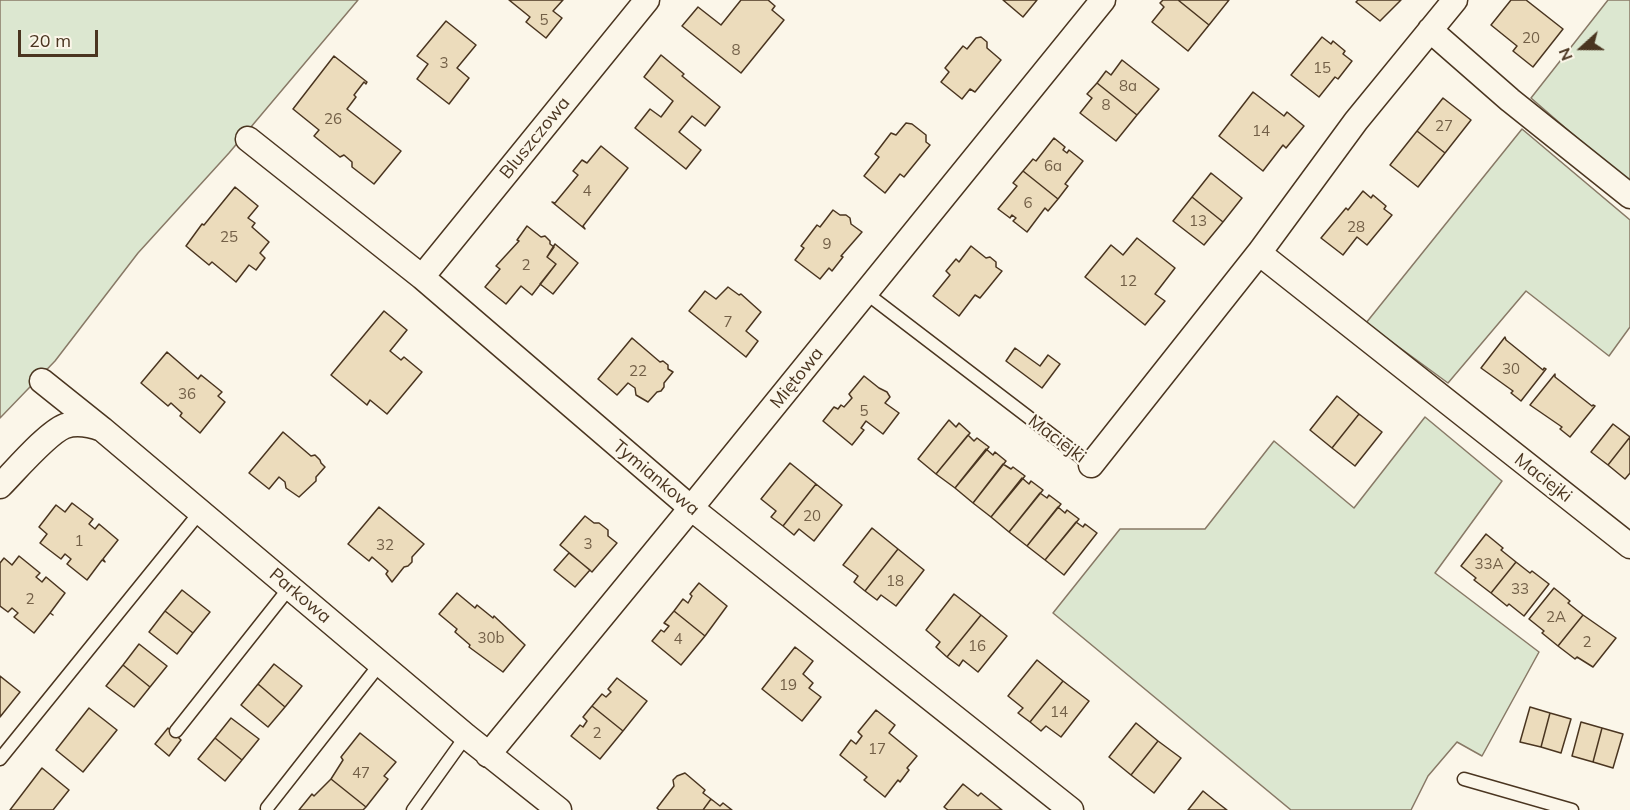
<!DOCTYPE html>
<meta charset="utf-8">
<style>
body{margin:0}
#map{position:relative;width:1630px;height:810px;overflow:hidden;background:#fbf6e9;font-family:Mulish,sans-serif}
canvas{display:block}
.north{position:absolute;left:1552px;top:18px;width:60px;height:60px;-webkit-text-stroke:4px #fbf6e9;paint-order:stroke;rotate:249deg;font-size:16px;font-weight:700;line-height:24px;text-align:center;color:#4a3520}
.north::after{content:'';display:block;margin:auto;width:21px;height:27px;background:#4a3520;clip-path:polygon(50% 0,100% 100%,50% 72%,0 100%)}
.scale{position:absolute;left:18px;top:30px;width:80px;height:27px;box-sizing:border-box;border:3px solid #4a3520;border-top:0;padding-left:8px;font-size:18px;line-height:21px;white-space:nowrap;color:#4a3520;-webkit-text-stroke:4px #fbf6e9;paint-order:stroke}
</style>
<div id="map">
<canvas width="1630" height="810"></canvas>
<div class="north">N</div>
<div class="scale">20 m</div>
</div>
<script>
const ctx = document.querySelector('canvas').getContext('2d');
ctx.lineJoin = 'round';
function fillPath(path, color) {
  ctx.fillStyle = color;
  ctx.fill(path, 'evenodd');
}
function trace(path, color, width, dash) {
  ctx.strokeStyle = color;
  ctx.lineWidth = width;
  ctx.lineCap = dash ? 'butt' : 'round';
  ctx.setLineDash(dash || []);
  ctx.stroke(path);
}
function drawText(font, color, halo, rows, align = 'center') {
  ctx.font = font + ' Mulish,sans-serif';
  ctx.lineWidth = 4.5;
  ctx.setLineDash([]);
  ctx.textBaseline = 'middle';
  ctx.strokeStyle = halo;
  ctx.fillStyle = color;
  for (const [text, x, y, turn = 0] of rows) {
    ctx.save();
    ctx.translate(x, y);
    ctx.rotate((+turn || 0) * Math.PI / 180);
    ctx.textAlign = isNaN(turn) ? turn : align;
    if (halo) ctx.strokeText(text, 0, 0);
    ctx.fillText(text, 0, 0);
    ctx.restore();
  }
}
const green = new Path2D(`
 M0,0H358L229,153L138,253L55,361L0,418Z
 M1608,0H1630V184L1531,98Z
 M1522,129L1630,220V327L1609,356L1526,291L1448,383L1366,323Z
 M1425,417L1502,481L1435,573L1539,652L1482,756L1457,742L1428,776L1411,810H1291L1053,613L1120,529H1205L1274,441L1354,508Z`);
const building = new Path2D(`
 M509,0H563L553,11L562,18L546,38L526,22L530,17Z
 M741,0H768L775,6L772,10L784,20L741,73L682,26L698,7L721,25Z
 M1003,0H1037L1023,17Z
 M1163,0H1178L1209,25L1188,51L1152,22L1164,7L1160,3Z
 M1178,0H1229L1209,25Z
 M1358,0H1401L1380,21L1356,2Z
 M1511,0H1526L1563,29L1533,67L1513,51L1517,46L1491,25Z
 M446,21L476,45L457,68L469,78L449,104L417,79L428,64L417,56Z
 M981,37L987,42V48L1001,60L975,92L970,89L962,99L941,82L949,72L945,68L963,46L967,49L976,38Z
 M1322,37L1331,44L1333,41L1345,51L1343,54L1352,61L1338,79L1335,77L1319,97L1291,75Z
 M661,55L684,74L682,76L720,107L705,126L692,116L679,132L701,150L686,169L635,128L650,109L661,117L673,101L644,77Z
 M334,56L367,82L366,84L364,82L354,95L356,97L347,109L401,151L374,184L352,167V162L344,155L340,157L314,136L319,130L293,109Z
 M1122,60L1159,89L1137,115L1097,83L1106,71L1111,75Z
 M1097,83L1137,115L1116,141L1080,113L1092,98L1087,94Z
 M1253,92L1284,116L1287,112L1304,126L1286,148L1283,145L1263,171L1219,136Z
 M1443,98L1471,120L1445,153L1417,131Z
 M906,123L912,124L926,135V142L930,145L904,177L900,174L885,193L864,176L879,157L875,154L891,133L896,135Z
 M1417,131L1445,153L1418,187L1390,165Z
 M1054,138L1065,147L1063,150L1067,153L1069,150L1083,161L1065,184L1068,186L1058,199L1023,171L1033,159L1036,161Z
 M601,146L628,168L583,226L585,229L552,202L555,203L578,175L573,171L582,160L587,163Z
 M1023,171L1058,199L1048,211L1045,208L1027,232L1013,221L1016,218L1012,215L1010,218L998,209L1017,186L1013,183Z
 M1211,173L1242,198L1223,222L1192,197Z
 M235,187L258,206L248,218L255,223L252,227L269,242L260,253L265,258L256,270L249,265L236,282L212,262L209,265L186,246L202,224L204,225Z
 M1363,191L1371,198L1373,195L1386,206L1384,209L1392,215L1367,245L1357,237L1343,255L1321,238L1346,208L1348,210Z
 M1192,197L1223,222L1204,245L1173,221Z
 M833,210L840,215H846L850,218L851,224L862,232L841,256L843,257L832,271L829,268L820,279L795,260L804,248L801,246L817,225L820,227Z
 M527,226L541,237L545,236L550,241V244L554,247L547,257L556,264L532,295L521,286L506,304L485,287L500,269L496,266L519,241L517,240Z
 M1137,238L1175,268L1155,294L1165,301L1145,325L1085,277L1111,245L1123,255Z
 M555,244L578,263L553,294L540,284L556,264L547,257Z
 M971,246L986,258L990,257L996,262V267L1002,271L980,298L975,295L959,316L933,296L950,275L946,271L956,259L959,262Z
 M728,287L739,295L741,294L761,312L746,331L758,341L746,357L689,311L705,291L716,299Z
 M384,311L407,330L390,351L401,360L404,357L422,372L387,414L370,400L367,405L331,375Z
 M1505,337L1506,340L1543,370L1544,368L1546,369L1521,401L1511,393L1513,391L1481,368Z
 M632,338L660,362L663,361L668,365V369L673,372L664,383V387L661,391L657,392L648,402L636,395L635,388L628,383L617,395L598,379Z
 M1015,348L1040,366L1048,355L1060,364L1042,388L1006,361Z
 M167,352L198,379L201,375L222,392L218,396L225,402L200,433L180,416L182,413L171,403L168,406L141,383Z
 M1555,374V377L1592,406L1593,405L1595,406L1570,437L1560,429L1562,427L1530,405Z
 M864,376L879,388L887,392L890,397L885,403L899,413L883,434L866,421L861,428L864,430L852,445L823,421L834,407L838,409L841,405L844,407L852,398L849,394Z
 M1337,396L1359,414L1332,448L1310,430Z
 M1359,414L1382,432L1355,466L1332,448Z
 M949,420L956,427L959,423L970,433L936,474L918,459Z
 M1613,424L1630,437L1608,465L1591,452Z
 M283,432L311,456L315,455L320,460L321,463L325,467L316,477V481L299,497L286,488L285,482L279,477L269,489L249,473Z
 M968,435L974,441L977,438L989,447L955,488L936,474Z
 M1630,437V473L1625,479L1608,465Z
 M986,449L993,455L995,452L1006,461L973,503L955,488Z
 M790,463L816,484L783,526L771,517L776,511L761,499Z
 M1003,464L1011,469L1013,467L1025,476L991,517L973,503Z
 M1022,478L1029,484L1031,481L1043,490L1009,532L991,517Z
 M816,484L842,505L814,541L799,529L794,535L783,526Z
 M1040,493L1047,498L1049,495L1061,504L1027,546L1009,532Z
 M72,503L93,519L89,524L95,529L99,524L118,540L103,559L105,562L102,560L87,580L67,564L71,559L65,554L61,559L40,543L47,534L39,527L56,505L65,512Z
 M379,507L424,544L412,557V562L408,566L404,567L392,582L386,574L388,571L372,557L369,561L348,544Z
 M1058,507L1065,513L1067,510L1079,519L1045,560L1027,546Z
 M585,516L594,523H599L608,530V536L617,543L592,572L560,545Z
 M1076,522L1083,527L1085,524L1097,533L1064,575L1045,560Z
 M872,528L898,549L865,591L854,582L858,576L843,565Z
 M1486,534L1503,548L1501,550L1516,562L1491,593L1474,580L1476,578L1461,566Z
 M898,549L924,570L896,606L881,595L877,600L865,591Z
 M569,553L590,570L575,587L554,570Z
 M19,556L40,573L36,577L42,582L46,577L65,593L50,613L53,615L50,613L34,633L14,617L18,613L12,608L8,612L0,606V563L4,558L12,565Z
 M1516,562L1530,573L1532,571L1549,584L1524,616L1509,604L1507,606L1491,593Z
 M699,583L727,606L705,636L674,611L683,599L688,603L692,596L690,594Z
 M1554,588L1570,601L1568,603L1583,615L1558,646L1542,633L1544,631L1529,619Z
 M182,590L210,612L193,633L165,611Z
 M457,593L475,608L477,605L493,618L494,616L525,645L503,672L469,647L470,645L455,632L457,629L439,614Z
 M954,594L981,615L947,657L936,647L940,642L926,630Z
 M165,611L193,633L177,654L149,632Z
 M674,611L705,636L681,665L652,641L661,630L664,632L669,626L664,623Z
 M981,615L1007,636L978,672L963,660L959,666L947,657Z
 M1583,615L1616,638L1593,667L1577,657L1575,659L1558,646Z
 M139,644L167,666L150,687L123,665Z
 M795,647L813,661L803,674L813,683L809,688L821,697L802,721L762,689Z
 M1037,660L1063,681L1030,722L1018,713L1023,708L1008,696Z
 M274,664L302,686L285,707L258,684Z
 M123,665L150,687L134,707L106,686Z
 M0,676L20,692L0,717Z
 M617,678L647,701L623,731L592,706L602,694L606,697L611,692L608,689Z
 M1063,681L1089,701L1061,737L1046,726L1041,731L1030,722Z
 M258,684L285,707L268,727L241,705Z
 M592,706L623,731L600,759L571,736L580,725L583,727L587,721L583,717Z
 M1530,707L1550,713L1541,747L1520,742Z
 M89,708L117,730L83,772L56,750Z
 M876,710L895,725L889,733L917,756L907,768L909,770L900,782L898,780L885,797L864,780L867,777L840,755L851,740L856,744L862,736L858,732Z
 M1550,713L1571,719L1561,753L1541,747Z
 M231,718L259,739L242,760L215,738Z
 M1581,722L1602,728L1593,762L1572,756Z
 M1136,723L1158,741L1131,775L1109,757Z
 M168,728L181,740L169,756L155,744Z
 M1602,728L1623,734L1613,768L1593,762Z
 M360,733L396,762L384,776L388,779L366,807L331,779L343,760L341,757Z
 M215,738L242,760L225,781L198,759Z
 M1158,741L1181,758L1154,793L1131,775Z
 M42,768L69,790L53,810H10Z
 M685,773L705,790L703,793L711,799L703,810H659L657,808L674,786L673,780L677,776Z
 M331,779L366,807L363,810H299L312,794L314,796Z
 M963,784L978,796L981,793L1002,810H948L944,807Z
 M1203,791L1214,800L1227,810H1188Z
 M711,799L720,806L723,803L732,810H703Z`);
const lane = new Path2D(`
 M866,293L1091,465
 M176,731L290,587
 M0,759L200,512
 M1464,779L1572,810
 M267,808L380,664
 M413,810L466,736`);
const street = new Path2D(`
 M1430,30L1510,100L1630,196
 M248,139L422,277L691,508L1071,810
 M1259,253L1630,546
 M422,277L647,0
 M42,381L102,429L466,736L559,810
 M1091,465L1259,253L1356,121L1455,0
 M0,486C15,471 47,433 65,426C77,422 91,425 102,429
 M488,755L691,508L1103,0`);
const numberNames = [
 ["5",544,20],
 ["20",1531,38],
 ["8",736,50],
 ["3",444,63],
 ["15",1322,68],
 ["8a",1128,86],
 ["8",1106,105],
 ["26",333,119],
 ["27",1444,126],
 ["14",1261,131],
 ["6a",1053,166],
 ["4",587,191],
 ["6",1028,203],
 ["13",1198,221],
 ["28",1356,227],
 ["25",229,237],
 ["9",827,244],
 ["2",526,265],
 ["12",1128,281],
 ["7",728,322],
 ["30",1511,369],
 ["22",638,371],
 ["36",187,394],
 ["5",864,411],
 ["20",812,516],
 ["1",79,541],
 ["3",588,544],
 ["32",385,545],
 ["33A",1489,564],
 ["18",895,581],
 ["33",1520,589],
 ["2",30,599],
 ["2A",1556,617],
 ["30b",491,638],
 ["4",678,639],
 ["2",1587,642],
 ["16",977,646],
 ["19",788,685],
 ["14",1059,712],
 ["2",597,733],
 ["17",877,749],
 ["47",361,773]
];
const streetNames = [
 ["Bluszczowa",535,138,-51],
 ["Miętowa",797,378,-51],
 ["Maciejki",1057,439,37],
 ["Tymiankowa",656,478,40],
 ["Maciejki",1543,478,38],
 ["Parkowa",300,596,40]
];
fillPath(green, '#dce7d0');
trace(green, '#887966', 1.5);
fillPath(building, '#ecdcbc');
trace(building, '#4a3520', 1.5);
trace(lane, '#4a3520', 15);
trace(street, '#4a3520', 27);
trace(lane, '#fbf6e9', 12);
trace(street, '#fbf6e9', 24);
drawText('15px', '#725f47', null, numberNames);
drawText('18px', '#4a3520', '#fbf6e9', streetNames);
</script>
